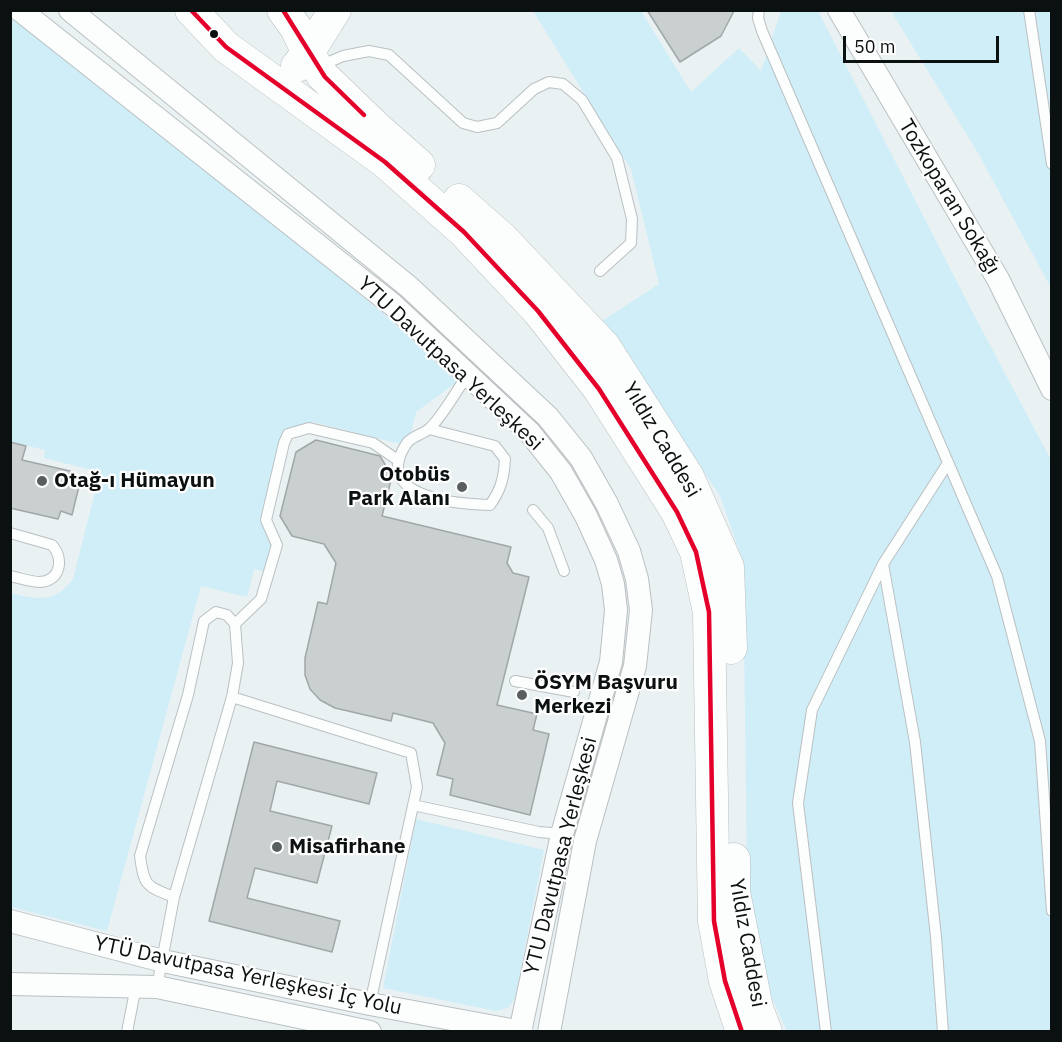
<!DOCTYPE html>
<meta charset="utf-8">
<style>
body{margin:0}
#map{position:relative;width:1062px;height:1042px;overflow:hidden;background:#eaf1f3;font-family:"IBM Plex Sans",sans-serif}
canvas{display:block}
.frame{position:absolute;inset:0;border:12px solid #0b1011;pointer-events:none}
.scale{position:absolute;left:843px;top:36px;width:156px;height:27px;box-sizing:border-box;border:3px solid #0b1011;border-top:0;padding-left:8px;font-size:18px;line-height:21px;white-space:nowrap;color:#0b1011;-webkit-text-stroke:4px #fefefe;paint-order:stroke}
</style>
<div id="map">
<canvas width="1062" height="1042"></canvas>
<div class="frame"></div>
<div class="scale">50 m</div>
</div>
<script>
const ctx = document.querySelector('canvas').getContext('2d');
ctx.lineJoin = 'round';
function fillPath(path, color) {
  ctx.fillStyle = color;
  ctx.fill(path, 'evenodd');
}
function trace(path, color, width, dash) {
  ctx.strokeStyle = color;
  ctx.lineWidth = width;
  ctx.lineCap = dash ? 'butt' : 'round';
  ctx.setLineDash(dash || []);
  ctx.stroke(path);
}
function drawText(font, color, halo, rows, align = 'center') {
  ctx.font = font + ' "IBM Plex Sans",sans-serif';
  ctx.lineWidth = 4.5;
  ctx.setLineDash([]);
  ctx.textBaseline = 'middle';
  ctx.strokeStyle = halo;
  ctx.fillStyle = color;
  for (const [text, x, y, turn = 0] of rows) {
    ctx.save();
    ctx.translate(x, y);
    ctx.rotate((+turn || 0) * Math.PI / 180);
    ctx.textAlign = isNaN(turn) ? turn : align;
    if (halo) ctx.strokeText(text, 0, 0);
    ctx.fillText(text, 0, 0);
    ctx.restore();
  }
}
const green = new Path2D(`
 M11,10L385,315L457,382L416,412L408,446L313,422L281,441L262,519L272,548L266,572L254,569L247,597L201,586L107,931L11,907L10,593C38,599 54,604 73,579L100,472L44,458L45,450L11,442Z
 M533,11H641L691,92L739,48L761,71L781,11H818L973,313L1051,460V1031H787L764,981L747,877L743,561L720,496L602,321L659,284L631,169Z
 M891,11H1051V288L978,153Z
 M416,819L544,850L515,998L508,1008L496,1011L383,988Z`);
const building = new Path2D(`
 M647,10H733L734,11L721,36L680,62Z
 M316,440L380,456L392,476L382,516L511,547L507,563L513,573L529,577L497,705L537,714L533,730L549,734L530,815L450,795L453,779L437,775L445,743L433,723L393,713L391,721L335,708L320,700L310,689L305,675V658L318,602L327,604L336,563L324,544L292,536L280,516L296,452Z
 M10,442L26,446L22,460L70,471L68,479L80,482L72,515L61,511L58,519L10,508Z
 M254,742L377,773L369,804L277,781L270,811L332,826L317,883L255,868L247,898L340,921L332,952L209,921Z`);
const service = new Path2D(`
 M759,10L758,18L762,31L997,576L1040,741L1052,911
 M1029,10L1052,164
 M320,66L343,56L369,51L389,55L463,123L477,127L497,123L534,89L549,82L563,84L582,100L617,158L632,219L631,243L600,271
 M429,429L495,446L505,459C504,477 501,490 490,505C456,504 370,497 407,443C412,436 424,434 430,428C445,413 455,392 468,375
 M533,510L548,528L564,571
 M10,533L52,545C64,558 61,581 40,582C31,582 20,578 10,576
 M883,564L915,742L936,937L943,1032
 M235,624L261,599L277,545L266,520L284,443L288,434L309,428L373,443L399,461
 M515,681L574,692
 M232,697L411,753L417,787L370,1004
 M413,805L539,832L563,834
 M157,987L174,897L232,697L238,663L235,624L227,615L216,612L204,621L188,695L140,856C144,886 146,886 174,897
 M127,1032L136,986
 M826,1032L798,803L812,710L883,564L948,463`);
const minor = new Path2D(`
 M20,10L393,305L530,433L561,472L586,516L606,560L613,584L616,610L611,662L562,834L520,1032
 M70,10L409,287L548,417L581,458L607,504L629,551L637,579L641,610L635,666L585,841L549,1032
 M839,10L998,279L1052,389
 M10,921L163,961L370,1004L522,1032
 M10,984L157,987L370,1032`);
const secondary = new Path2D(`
 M191,10L226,47L385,162L464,232L538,311L599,389L677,512L696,552L709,612L714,921L725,981L742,1032
 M283,10L296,28L308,53L322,75L377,128L419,165
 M297,66L308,53L335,10
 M459,200L502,238L604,346L688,477L728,567L731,648
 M734,859V892L757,1008L766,1032`);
const bus1 = new Path2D(`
 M191,10L226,47L385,162L464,232L538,311L599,389L677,512L696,552L709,612L714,921L725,981L742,1032
 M283,10L325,77L364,115`);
const markers = [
 [214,34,5,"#0b1011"],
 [42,481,6,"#595f60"],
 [462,487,6,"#595f60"],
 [522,695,6,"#595f60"],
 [277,847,6,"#595f60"]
];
const streetNames = [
 ["Tozkoparan Sokağı",949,197,59],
 ["YTU Davutpasa Yerleşkesi",450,364,43],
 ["Yıldız Caddesi",661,440,59],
 ["YTU Davutpasa Yerleşkesi",561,856,-76],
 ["Yıldız Caddesi",747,943,80],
 ["YTÜ Davutpasa Yerleşkesi İç Yolu",248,976,12]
];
const poiNames = [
 ["Otobüs",450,475,"right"],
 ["Park Alanı",450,499,"right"],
 ["Otağ-ı Hümayun",54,481],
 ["ÖSYM Başvuru",534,683],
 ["Merkezi",534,707],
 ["Misafirhane",289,847]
];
fillPath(green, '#cfeef8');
fillPath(building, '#cacfd0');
trace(building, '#a1a7a8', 1.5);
trace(service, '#bac0c2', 12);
trace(minor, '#bac0c2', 24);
trace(secondary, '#bac0c2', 33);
trace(service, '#fcfdfd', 10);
trace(minor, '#fcfdfd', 22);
trace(secondary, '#fcfdfd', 32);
trace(bus1, '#e4002b', 4.5);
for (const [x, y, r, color] of markers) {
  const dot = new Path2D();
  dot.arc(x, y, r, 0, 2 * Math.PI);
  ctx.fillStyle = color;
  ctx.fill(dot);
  trace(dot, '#fefefe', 2);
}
drawText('21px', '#0b1011', '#fefefe', streetNames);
drawText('bold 21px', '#0b1011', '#fefefe', poiNames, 'left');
</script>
